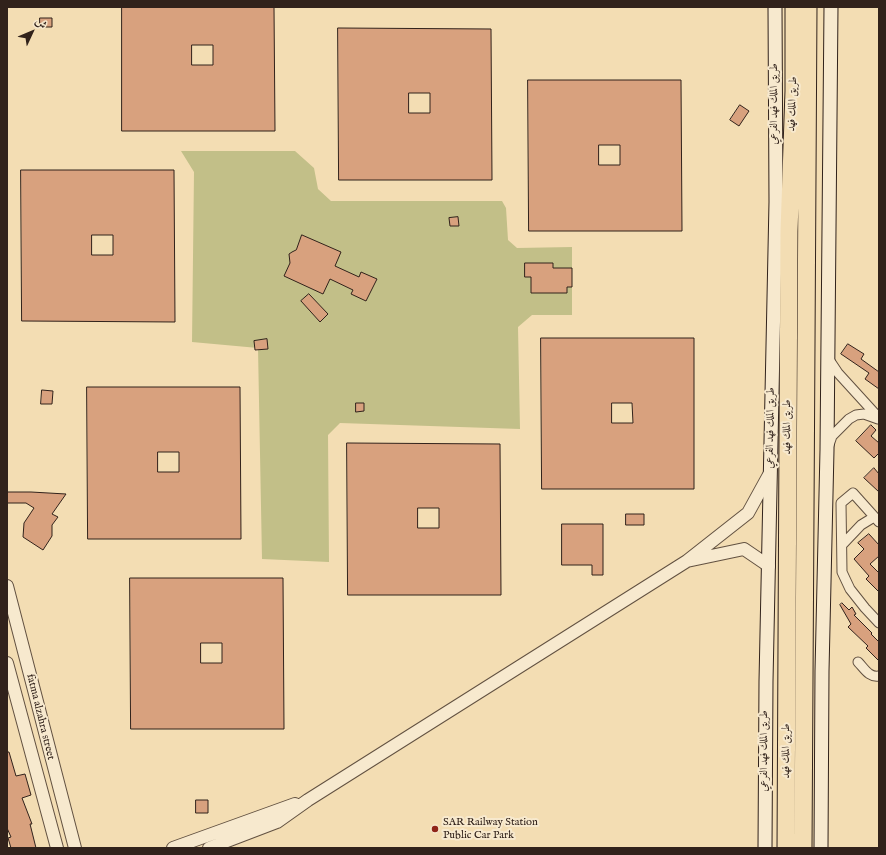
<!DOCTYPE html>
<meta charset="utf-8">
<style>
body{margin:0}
#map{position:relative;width:886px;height:855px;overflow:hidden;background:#f3ddb3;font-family:"IM FELL English",Amiri,serif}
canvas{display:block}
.frame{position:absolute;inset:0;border:8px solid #31221b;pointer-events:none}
.north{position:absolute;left:12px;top:12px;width:40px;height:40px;-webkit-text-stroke:3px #f7e9ce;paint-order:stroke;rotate:46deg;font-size:11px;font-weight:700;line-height:16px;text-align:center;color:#31221b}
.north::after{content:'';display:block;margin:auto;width:14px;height:18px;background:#31221b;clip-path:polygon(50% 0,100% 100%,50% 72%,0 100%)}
</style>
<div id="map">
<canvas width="886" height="855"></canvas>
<div class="frame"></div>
<div class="north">ش</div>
</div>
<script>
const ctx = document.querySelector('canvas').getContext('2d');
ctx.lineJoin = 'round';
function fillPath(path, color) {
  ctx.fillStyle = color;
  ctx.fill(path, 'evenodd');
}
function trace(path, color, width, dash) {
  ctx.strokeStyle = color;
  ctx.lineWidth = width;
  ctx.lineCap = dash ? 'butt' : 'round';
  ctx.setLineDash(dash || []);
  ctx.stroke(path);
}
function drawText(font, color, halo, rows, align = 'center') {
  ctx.font = font + ' "IM FELL English",Amiri,serif';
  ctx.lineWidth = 4;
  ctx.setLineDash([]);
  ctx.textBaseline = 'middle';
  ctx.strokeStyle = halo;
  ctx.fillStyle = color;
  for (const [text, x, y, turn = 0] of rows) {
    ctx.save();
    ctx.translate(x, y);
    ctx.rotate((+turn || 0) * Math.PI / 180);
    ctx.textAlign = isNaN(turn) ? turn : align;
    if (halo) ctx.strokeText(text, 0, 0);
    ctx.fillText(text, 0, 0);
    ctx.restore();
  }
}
const green = new Path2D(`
 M181,151H295L314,168L318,189L331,201H502L506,208L508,240L517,248L572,247V315H532L518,327L520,429L340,423L328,435L329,562L262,559L258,348L192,342L194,172Z`);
const building = new Path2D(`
 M122,7H274L275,131H122ZM192,45H213V65H192Z
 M40,18H52V27H40Z
 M338,28L491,29L492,180H339ZM409,93H430V113H409Z
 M528,80H681L682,231H529ZM599,145H620V165H599Z
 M740,105L749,111L739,126L730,120Z
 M21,170H174L175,322L22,321ZM92,235H113V255H92Z
 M458,217L459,226H450L449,218Z
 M302,235L341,252L335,266L359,277L361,272L377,279L366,301L351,294L353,290L330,279L323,294L284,276L290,263L289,254L292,252L296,250Z
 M525,263H553V268H572V287H567V293H531V277H525Z
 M309,294L328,314L320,322L301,301Z
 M541,338H694V489H542ZM612,403H632L633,423H612Z
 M267,339L268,349L255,350L254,341Z
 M848,344L864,354L861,359L879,372V389L865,379L869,373L841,354Z
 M87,387H240L241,539H88ZM158,452H179V472H158Z
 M42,390L53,391L52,404H41Z
 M356,403H364V411L356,412Z
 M871,425L876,430L871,436L879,443V453L874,458L856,441Z
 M347,443L500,444L501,595H348ZM418,508H439V528H418Z
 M874,468L879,474V492L864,478Z
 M7,492H31L66,494L52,514L58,517L52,525V536L43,550L23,537L24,523L34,508L26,503H7Z
 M626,514H644V525H626Z
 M562,524H603V575H592V565H562Z
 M869,534L879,545V556L870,564L879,573V592L866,579L869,576L854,559L864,549L858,543Z
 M130,578H283L284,729H131ZM201,643H222V663H201Z
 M842,603L849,610L852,607L856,614L854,615L872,633L871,634L879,642V661L866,648L868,646L848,627L851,624L840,605Z
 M7,752H9L16,776L25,774L31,795L22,798L32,824H30L36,848H11L8,838L11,837L7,828Z
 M196,800H208V813H196Z`);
const minor = new Path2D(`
 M828,358L838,373L879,418
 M829,445L832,436L849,419L856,415L864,414L878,419
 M879,522L853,493L841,503L842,572L850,589L865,608L879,623
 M842,545L861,525L874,517
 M858,662C864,668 869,678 879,676`);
const tertiary = new Path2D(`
 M769,566L744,549L687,561L748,513L770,473
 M7,586L75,848
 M7,663L57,848
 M173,848L295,804
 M209,848L277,822L308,800L687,561`);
const secondary = new Path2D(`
 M765,848L766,681L776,202L775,7
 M821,848L822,671L827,450L831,7`);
const motorway = new Path2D(`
 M786,848L789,231L794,91V7
 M803,848L808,7`);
const markers = [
 [435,829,4,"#8f2418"]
];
const streetNames = [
 ["طريق الملك فهد الفرعي",775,104,-90],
 ["طريق الملك فهد",793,104,-88],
 ["طريق الملك فهد",788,427,-90],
 ["طريق الملك فهد الفرعي",771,428,-89],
 ["fatma alzahra street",40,717,76],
 ["طريق الملك فهد الفرعي",765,751,-90],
 ["طريق الملك فهد",787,751,-90]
];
const poiNames = [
 ["SAR Railway Station",443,823],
 ["Public Car Park",443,836]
];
fillPath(green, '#c2bf88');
fillPath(building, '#d8a17e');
trace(building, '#31221b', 1);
trace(minor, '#625141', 11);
trace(tertiary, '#625141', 14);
trace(secondary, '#31221b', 15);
trace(motorway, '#31221b', 19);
trace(minor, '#f7e9ce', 9);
trace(tertiary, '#f7e9ce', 12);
trace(secondary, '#f7e9ce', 13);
trace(motorway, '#f3ddb3', 17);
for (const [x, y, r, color] of markers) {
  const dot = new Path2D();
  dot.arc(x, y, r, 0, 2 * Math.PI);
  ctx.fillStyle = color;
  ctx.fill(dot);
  trace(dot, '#f7e9ce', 1.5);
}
drawText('11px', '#31221b', '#f7e9ce', streetNames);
drawText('11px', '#31221b', '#f7e9ce', poiNames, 'left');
</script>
